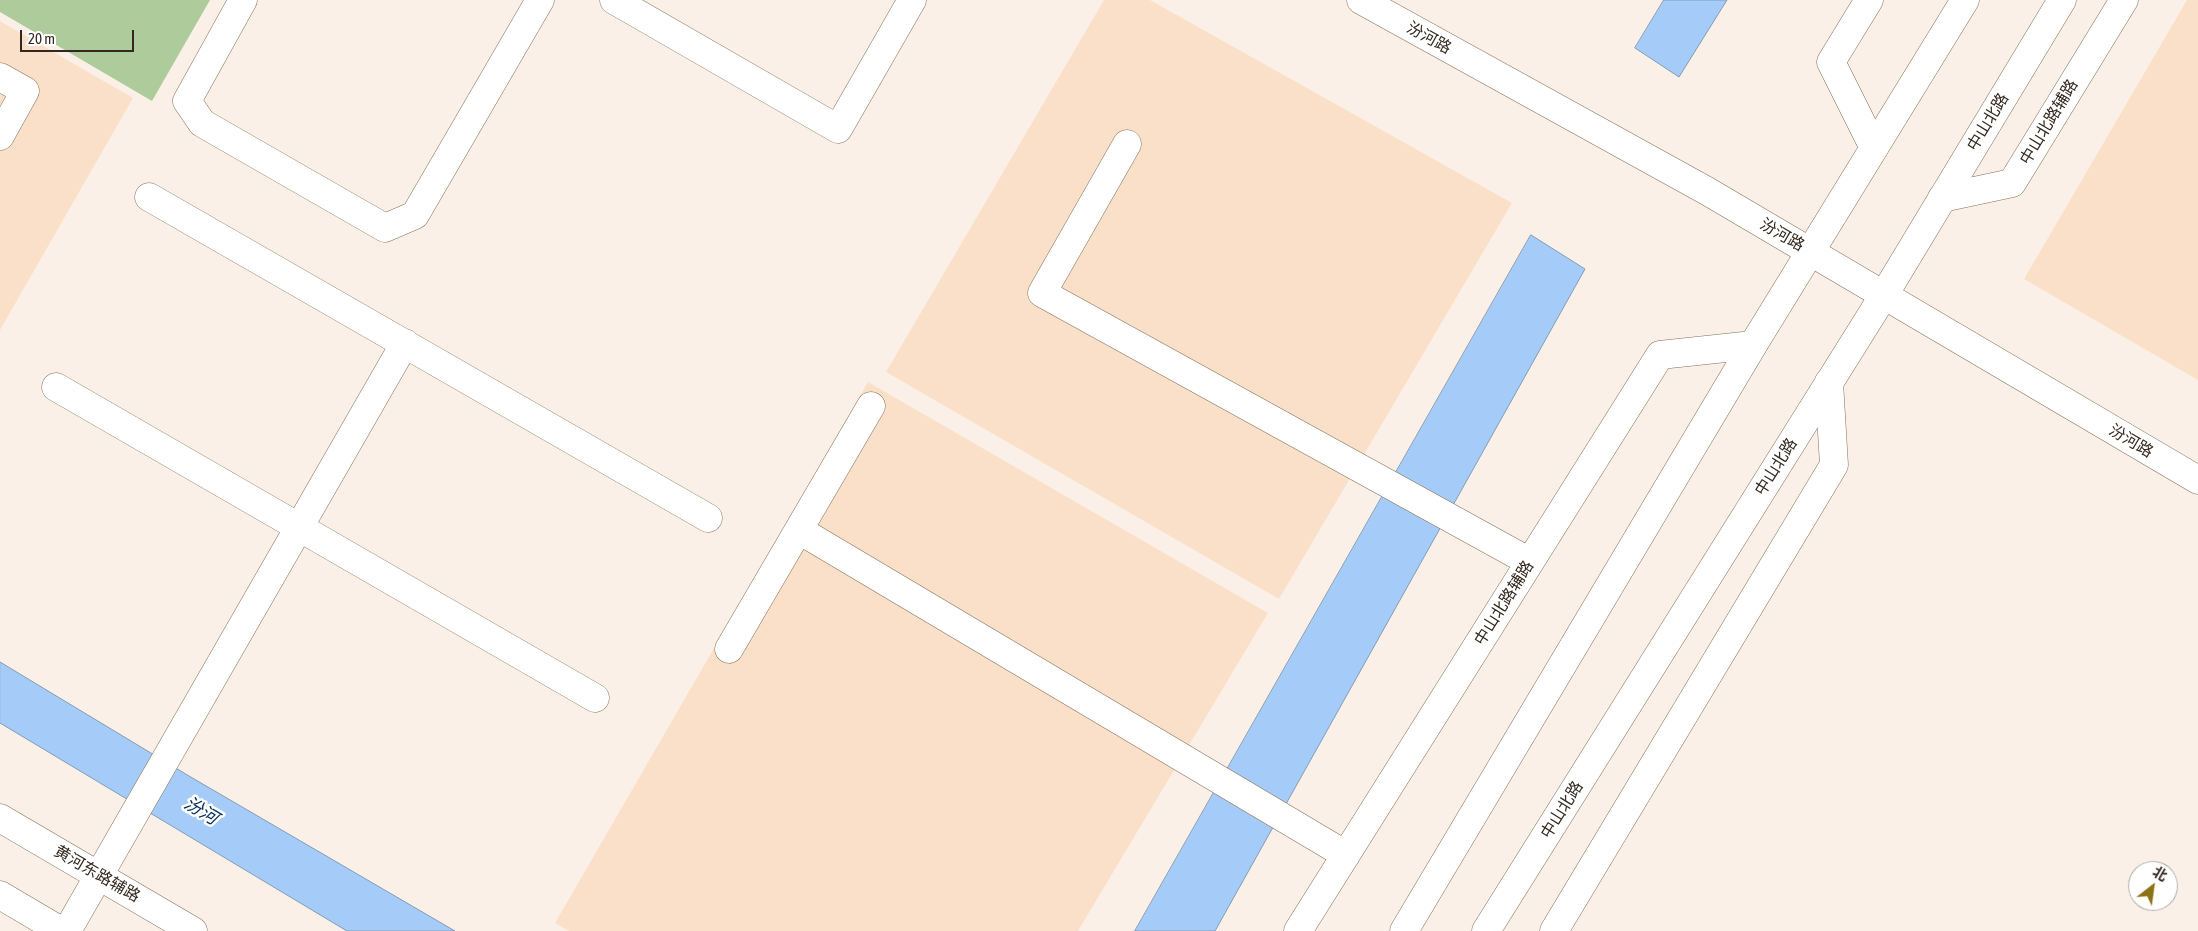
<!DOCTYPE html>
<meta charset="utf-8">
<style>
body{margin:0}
#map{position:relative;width:2198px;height:931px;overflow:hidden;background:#fbf0e7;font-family:"Asap Condensed","Noto Sans SC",sans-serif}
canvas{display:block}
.north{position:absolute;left:2128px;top:861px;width:50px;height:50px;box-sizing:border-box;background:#fff;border:1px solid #ada9a5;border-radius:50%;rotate:30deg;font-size:14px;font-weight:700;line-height:20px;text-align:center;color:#32281f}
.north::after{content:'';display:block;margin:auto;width:18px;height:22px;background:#8b7214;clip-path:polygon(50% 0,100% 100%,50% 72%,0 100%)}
.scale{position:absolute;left:20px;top:30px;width:114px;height:22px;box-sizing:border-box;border:2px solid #32281f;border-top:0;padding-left:6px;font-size:15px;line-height:18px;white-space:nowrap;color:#32281f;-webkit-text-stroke:4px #fff;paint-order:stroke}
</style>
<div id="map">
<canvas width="2198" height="931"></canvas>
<div class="north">北</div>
<div class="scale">20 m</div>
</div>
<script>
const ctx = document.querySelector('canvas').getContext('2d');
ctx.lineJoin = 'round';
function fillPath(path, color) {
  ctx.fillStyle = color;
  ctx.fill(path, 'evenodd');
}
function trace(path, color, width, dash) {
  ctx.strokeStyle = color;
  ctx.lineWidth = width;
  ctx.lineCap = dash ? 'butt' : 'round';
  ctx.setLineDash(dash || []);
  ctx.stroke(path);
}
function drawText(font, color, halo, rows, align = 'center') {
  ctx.font = font + ' "Asap Condensed","Noto Sans SC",sans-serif';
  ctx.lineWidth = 5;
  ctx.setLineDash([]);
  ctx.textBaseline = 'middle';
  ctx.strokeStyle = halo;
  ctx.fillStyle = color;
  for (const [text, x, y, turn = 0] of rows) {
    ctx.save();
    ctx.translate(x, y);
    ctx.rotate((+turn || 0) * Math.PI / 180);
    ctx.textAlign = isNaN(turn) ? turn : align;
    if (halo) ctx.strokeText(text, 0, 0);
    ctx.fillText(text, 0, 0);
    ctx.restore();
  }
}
const built = new Path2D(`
 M1104,0H1150L1512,203L1279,599L886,372Z
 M2187,0H2198V380L2024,279Z
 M0,21L133,98L0,330Z
 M868,382L1268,613L1078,931H569L555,923Z`);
const green = new Path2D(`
 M0,0H210L152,101L0,12Z`);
const water = new Path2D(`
 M1664,0H1727L1679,77L1635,48Z
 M1531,235L1585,269L1215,931H1135Z
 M0,662L189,776L455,931H347L0,723Z`);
const minor = new Path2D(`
 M243,0L187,101L202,123L385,228L415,215L540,0
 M614,0L838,129L912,0
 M1361,0L1707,191L2198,480
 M1869,0L1831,62L1874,148
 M0,77L25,91L0,136
 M1127,144L1042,293L1530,562
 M149,197L708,518
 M1942,198L2012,183L2124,0
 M56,387L595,698
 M799,530L1346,855
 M729,649L871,406
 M0,818L193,931
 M67,931L405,343
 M1298,931L1660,355L1753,345
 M1554,931L1834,465L1829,382`);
const major = new Path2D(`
 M0,895L61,931
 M1404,931L1753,345L1965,0
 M1486,931L1884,295L2062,0`);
const streetNames = [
 ["汾河路",1429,38,29],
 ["中山北路",1988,122,-59],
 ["中山北路辅路",2049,122,-59],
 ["汾河路",1782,235,30],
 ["汾河路",2131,441,31],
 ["中山北路",1776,467,-58],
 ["中山北路辅路",1504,603,-58],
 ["中山北路",1562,810,-58],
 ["黄河东路辅路",97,874,30]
];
const waterNames = [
 ["汾河",201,811,31]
];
fillPath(built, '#fbe0c9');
fillPath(green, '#aecb9b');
fillPath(water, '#a5ccf8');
trace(water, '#829bb7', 1);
trace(minor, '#87705a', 29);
trace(major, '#87705a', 29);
trace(minor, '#fff', 28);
trace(major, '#fff', 28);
drawText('16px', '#32281f', '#fff', streetNames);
drawText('italic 18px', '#042e56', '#fff', waterNames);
</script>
